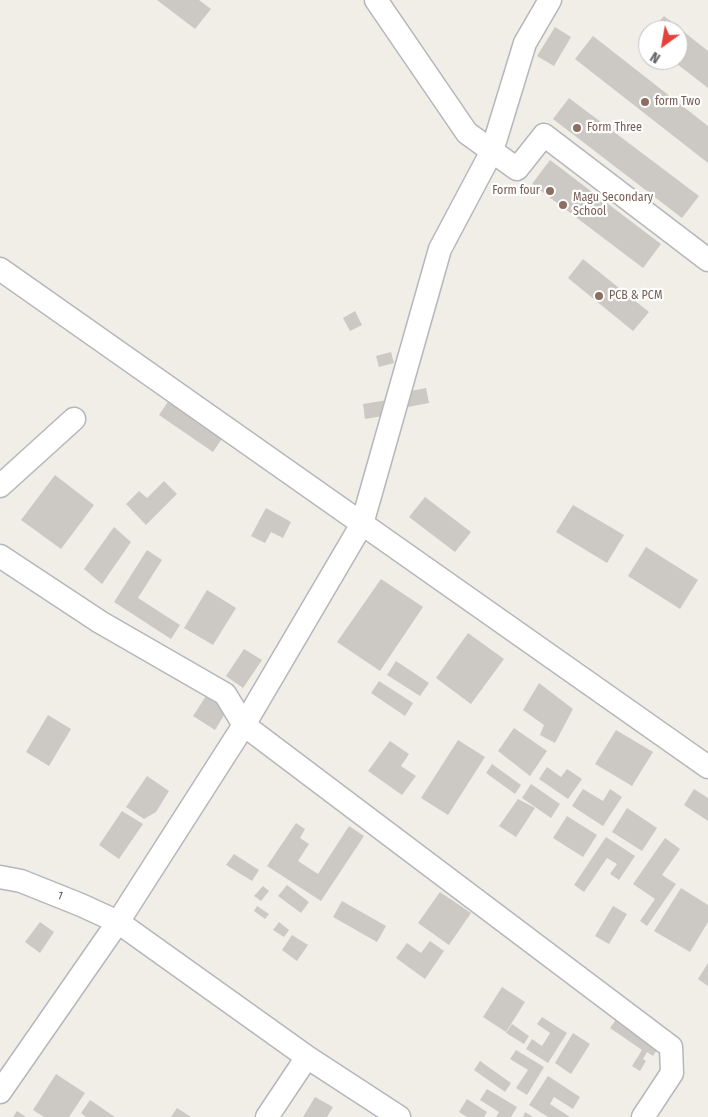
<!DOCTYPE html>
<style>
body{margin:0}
#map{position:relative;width:708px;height:1117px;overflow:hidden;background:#f0eee7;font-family:"Fira Sans Condensed",sans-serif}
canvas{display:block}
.north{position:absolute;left:638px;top:20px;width:50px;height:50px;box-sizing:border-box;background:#fff;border:1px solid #bfc1c2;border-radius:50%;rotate:212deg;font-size:14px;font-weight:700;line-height:20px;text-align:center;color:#5f6367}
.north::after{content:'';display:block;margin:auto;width:18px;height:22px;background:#e44139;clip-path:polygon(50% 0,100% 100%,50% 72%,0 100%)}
</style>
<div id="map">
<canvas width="708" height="1117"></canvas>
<div class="north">N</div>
</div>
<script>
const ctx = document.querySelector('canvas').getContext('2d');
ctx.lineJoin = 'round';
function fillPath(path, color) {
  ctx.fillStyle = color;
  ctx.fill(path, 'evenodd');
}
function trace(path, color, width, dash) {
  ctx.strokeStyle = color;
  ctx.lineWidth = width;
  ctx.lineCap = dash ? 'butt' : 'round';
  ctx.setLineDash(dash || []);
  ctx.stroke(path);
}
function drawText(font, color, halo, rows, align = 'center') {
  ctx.font = font + ' "Fira Sans Condensed",sans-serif';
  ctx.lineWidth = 4.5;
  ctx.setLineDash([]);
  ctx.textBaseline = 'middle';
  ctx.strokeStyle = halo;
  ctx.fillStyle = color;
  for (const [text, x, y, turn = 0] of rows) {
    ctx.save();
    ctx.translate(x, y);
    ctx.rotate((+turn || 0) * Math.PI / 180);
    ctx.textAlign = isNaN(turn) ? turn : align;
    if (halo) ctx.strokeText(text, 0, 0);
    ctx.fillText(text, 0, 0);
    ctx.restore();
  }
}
const building = new Path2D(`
 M157,0H199L211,9L195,29Z
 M664,16L708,51V88L672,60H678V30H652Z
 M555,27L571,37L554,66L537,56Z
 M593,36L708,126V163L575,59Z
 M569,98L699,196L682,218L553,119Z
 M550,160L661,244L643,268L532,184Z
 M583,259L649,312L633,331L568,278Z
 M355,311L362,325L350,331L343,318Z
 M391,352L394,363L379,367L376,356Z
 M426,388L429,403L408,407L405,392Z
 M169,400L223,437L213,452L159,415Z
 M387,400L389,415L365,419L363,404Z
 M55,475L94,505L61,549L21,520Z
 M164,481L177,494L146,525L126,504L139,491L147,498Z
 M425,497L471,532L455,552L409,517Z
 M573,505L624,535L607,563L556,532Z
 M266,508L291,522L283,538L271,532L265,543L251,536Z
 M114,527L131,542L102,584L84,569Z
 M646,547L698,580L680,609L628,576Z
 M147,550L162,560L138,598L180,625L171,639L114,602Z
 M381,579L423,607L380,671L337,642Z
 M207,590L236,608L213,645L184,628Z
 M468,633L504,659L471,704L436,678Z
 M244,649L262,660L243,688L226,676Z
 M396,661L429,683L420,696L387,675Z
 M379,681L413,703L405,716L371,693Z
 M539,683L573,709L555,743L540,735L544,725L523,710Z
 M208,693L229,707L215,730L193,716Z
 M48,715L71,729L49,766L26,752Z
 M514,728L547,751L530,776L498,751Z
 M616,730L653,752L632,786L595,764Z
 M458,740L485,757L448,815L421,798Z
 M390,741L409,754L401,766L416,776L402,795L368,771Z
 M492,764L521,785L515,794L486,773Z
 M547,767L561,777L567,769L582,779L568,799L539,779Z
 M147,776L169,791L156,812L144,819L126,807Z
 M531,784L560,804L551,818L522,798Z
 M583,789L603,801L610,789L622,797L603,826L572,806Z
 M694,789L708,798V821L684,805Z
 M518,799L535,808L516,837L499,826Z
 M627,808L657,828L642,851L612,832Z
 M122,811L143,824L119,859L99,845Z
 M567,816L597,835L583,857L553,838Z
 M296,823L305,829L300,838L309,844L298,861L318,874L349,826L364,836L321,901L267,866Z
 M606,837L635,856L619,880L610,874L617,864L607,858L584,892L574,885Z
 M665,838L680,849L662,875L676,884L647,926L640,921L655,899L633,884Z
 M234,854L259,870L252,881L226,865Z
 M287,885L309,902L301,913L278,896Z
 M263,886L269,891L261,901L254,896Z
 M681,888L708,905V922L690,952L654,931Z
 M440,892L471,913L449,945L418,923Z
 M342,901L386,926L377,942L333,917Z
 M257,906L269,914L265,919L254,911Z
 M613,906L627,914L609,944L595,936Z
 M40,922L54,932L40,953L25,942Z
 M279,922L289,930L284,937L273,930Z
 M292,935L308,945L297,961L282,950Z
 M430,941L444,951L425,979L396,958L407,943L421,953Z
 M708,963V986L698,979Z
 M502,987L525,1002L506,1032L483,1017Z
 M620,1014L662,1042L653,1056L647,1052L643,1059L646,1061L640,1071L632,1066L642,1050L610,1028Z
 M542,1017L567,1033L548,1063L526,1049L532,1039L542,1046L550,1033L537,1024Z
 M512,1024L529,1036L524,1044L506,1033Z
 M573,1033L590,1044L571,1074L555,1063Z
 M516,1050L544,1067L527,1095L516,1088L528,1070L510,1059Z
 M480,1061L511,1083L505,1092L474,1070Z
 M56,1074L85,1093L69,1117H44L33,1110Z
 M548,1076L580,1097L573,1109L554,1097L550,1104L570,1117H548L529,1105Z
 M487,1089L517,1107L511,1117H496L499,1112L480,1100Z
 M315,1097L333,1107L327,1117H303Z
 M467,1099L487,1112L484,1117H467L459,1112Z
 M90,1100L115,1117H86L81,1113Z
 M177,1108L191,1117H171Z
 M17,1111L26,1117H13Z
 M525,1112L533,1117H523Z`);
const minor = new Path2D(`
 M376,0L467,133L517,169L544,135L708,260
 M0,269L708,767
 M0,486L74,419
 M0,556L100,622L225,694L244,725L671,1047L672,1073L643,1117
 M0,877L21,881L81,905L118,922L307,1057L399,1117
 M0,1092L118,922L244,725L362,524L440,249L492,151L525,43L550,0
 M267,1117L307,1057`);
const markers = [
 [645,102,5,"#8d6e63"],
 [577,128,5,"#8d6e63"],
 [550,191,5,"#8d6e63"],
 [563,205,5,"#8d6e63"],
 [599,296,5,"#8d6e63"]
];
const educationNames = [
 ["form Two",655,102],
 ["Form Three",587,128],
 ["Form four",540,191,"right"],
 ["Magu Secondary",573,198],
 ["School",573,212],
 ["PCB & PCM",609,296]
];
const streetNames = [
 ["1",60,896,22]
];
fillPath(building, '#ccc9c4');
trace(minor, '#b4b7bb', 25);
trace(minor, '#fff', 22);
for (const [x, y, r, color] of markers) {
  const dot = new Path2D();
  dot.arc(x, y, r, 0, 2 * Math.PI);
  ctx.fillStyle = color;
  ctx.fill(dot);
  trace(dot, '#fff', 2);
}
drawText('12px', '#785e54', '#fff', educationNames, 'left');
drawText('12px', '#5f6367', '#fff', streetNames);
</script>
